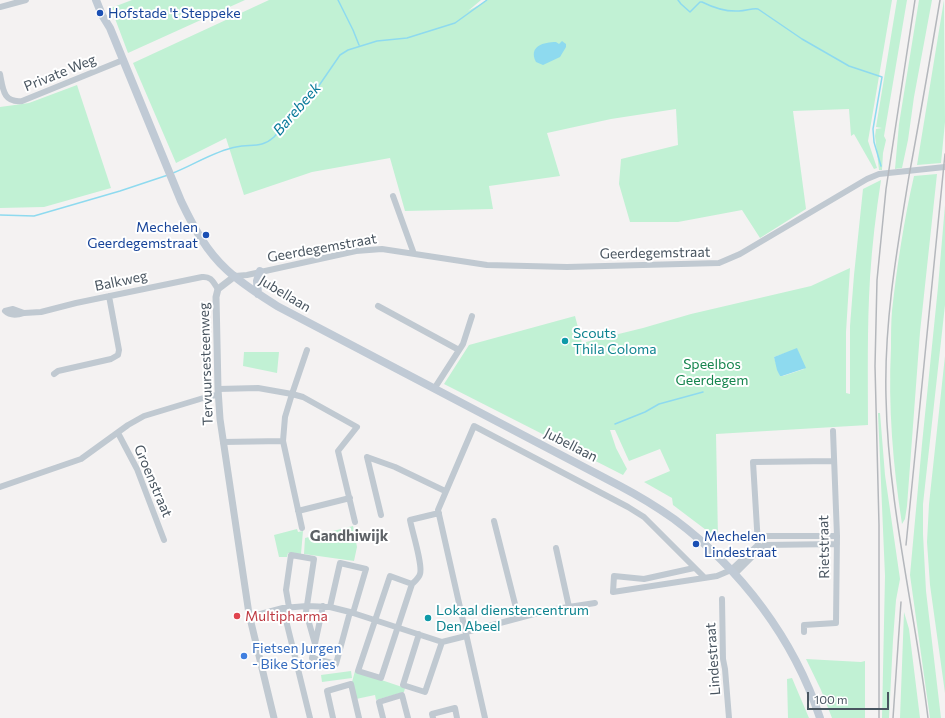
<!DOCTYPE html>
<style>
body{margin:0}
#map{position:relative;width:945px;height:718px;overflow:hidden;background:#f4f2f2;font-family:Commissioner,sans-serif}
canvas{display:block}
.scale{position:absolute;left:807px;top:692px;width:82px;height:18px;box-sizing:border-box;border:2px solid #495560;border-top:0;padding-left:5px;font-size:12px;line-height:14px;white-space:nowrap;color:#495560;-webkit-text-stroke:3px #fff;paint-order:stroke}
</style>
<div id="map">
<canvas width="945" height="718"></canvas>
<div class="scale">100 m</div>
</div>
<script>
const ctx = document.querySelector('canvas').getContext('2d');
ctx.lineJoin = 'round';
function fillPath(path, color) {
  ctx.fillStyle = color;
  ctx.fill(path, 'evenodd');
}
function trace(path, color, width, dash) {
  ctx.strokeStyle = color;
  ctx.lineWidth = width;
  ctx.lineCap = dash ? 'butt' : 'round';
  ctx.setLineDash(dash || []);
  ctx.stroke(path);
}
function drawText(font, color, halo, rows, align = 'center') {
  ctx.font = font + ' Commissioner,sans-serif';
  ctx.lineWidth = 4;
  ctx.setLineDash([]);
  ctx.textBaseline = 'middle';
  ctx.strokeStyle = halo;
  ctx.fillStyle = color;
  for (const [text, x, y, turn = 0] of rows) {
    ctx.save();
    ctx.translate(x, y);
    ctx.rotate((+turn || 0) * Math.PI / 180);
    ctx.textAlign = isNaN(turn) ? turn : align;
    if (halo) ctx.strokeText(text, 0, 0);
    ctx.fillText(text, 0, 0);
    ctx.restore();
  }
}
const green = new Path2D(`
 M132,0H245L128,53L111,8Z
 M269,0H481L468,11L488,0H892L868,141L877,168L874,169L854,134L851,136L849,109L793,111L806,209L760,238L742,210L678,222H630L619,184L621,159L678,145L676,109L611,119L547,133L560,176L489,186L493,209L405,211L390,158L312,172L244,195L226,138L176,163L133,63Z
 M897,0H907L884,136L886,140L883,153L882,170H879L875,136L876,129L882,128L876,127Z
 M919,0H932L914,97L908,140L902,168L895,169L899,124Z
 M944,0L945,122L941,163L917,165Z
 M77,85L111,188L44,207L0,208V107L29,103Z
 M937,174L920,332L907,506L905,519L902,524C893,465 888,407 891,348C891,335 891,323 892,311C897,266 904,220 914,176Z
 M881,180C876,213 872,245 870,278C867,327 868,376 868,425L716,434L718,539L673,505L672,498L644,482L670,471L660,449L629,461L615,430H610L616,448L627,469L623,475L444,384L469,345L575,316L582,343L643,328L691,314L811,286L850,268L846,332V393L850,394V326L854,275L863,189ZM797,349L804,369L783,376H780L774,357Z
 M945,205V305L923,504V534L926,591L941,718H930L910,575L922,444L938,287Z
 M244,352H279L277,373L243,366Z
 M945,356V693L930,585L927,542L929,504Z
 M878,413H880L885,475L900,579L896,600L893,640L889,718H882L885,576Z
 M353,526L357,547L354,561L304,554L305,538Z
 M297,529L298,532L303,531L301,554L288,553L287,557H279L274,535Z
 M904,612L909,629L920,718H900Z
 M806,659L861,662L865,661V718H832L821,690Z
 M351,671L352,678L322,682L321,675Z
 M355,671L405,688L404,692L376,700L375,695L356,699L352,682Z
 M792,678L809,718H788L787,679Z`);
const water = new Path2D(`
 M562,41L566,44V47L560,57L543,65L536,62C528,46 544,42 556,42L559,44Z
 M797,348L806,368L782,376H780L777,370L774,357Z`);
const stream = new Path2D(`
 M338,0L353,30L359,45
 M678,0L681,4L690,12L700,2H702C714,8 725,12 739,11C746,11 752,8 758,9L802,39L849,66L882,77L873,129L874,142L881,166
 M173,173C194,165 214,151 236,147C252,144 262,148 274,137L318,87L340,55L348,50L377,41L407,38L455,23L487,0
 M0,215L34,216L120,191L168,175
 M615,424L645,412L659,404L703,392`);
const minor = new Path2D(`
 M0,7L26,0
 M0,74C3,89 3,103 22,101L123,60
 M393,196L414,254
 M235,276L247,275L356,251L382,249L487,265L567,267L719,263L740,254L867,179L879,174L945,167
 M378,306L459,350
 M24,313C18,315 10,316 5,311L13,309L24,313L41,312L76,303L202,277C211,276 213,282 218,289
 M307,350L292,394L303,397L357,427L338,451L355,522
 M54,374L58,371L111,359L118,355L119,350L109,296
 M218,389L258,388L292,394L285,417L283,441L302,528
 M434,389L463,344L472,316
 M118,433L137,469L164,540
 M223,442L283,441
 M367,457L395,467L445,491
 M367,457L381,515
 M0,487L81,459L128,425L144,416L210,396L218,395
 M298,511L350,498
 M494,521L516,608L517,618
 M757,540L764,536H837
 M556,548L569,607
 M761,548L758,545L753,462L833,461
 M694,568L644,579L614,576L613,592L717,576L731,570L758,545
 M735,574L764,545L837,544
 M390,576L412,584L381,678L358,671Z
 M412,584C415,581 419,578 420,574C423,565 412,531 410,520L439,513
 M722,599L723,659L725,669L729,718
 M323,606L312,658L336,664L350,612
 M289,607L286,590L291,555L314,559L306,612L315,644
 M330,607L340,563L366,569L353,613
 M283,608L310,718
 M249,617L283,608L307,606L330,607L350,612L442,642L466,636
 M466,632L549,610L595,603
 M804,632V625L836,623L837,536L833,431
 M419,634L403,685L425,692L442,642
 M333,718L327,691L351,684L359,718
 M383,718L379,702L402,695L408,718
 M433,718L432,714L455,708L457,718
 M485,718L438,510L474,426L628,507L644,517L704,577`);
const tertiary = new Path2D(`
 M235,276L218,289L216,297L218,389L220,419L249,614L274,718`);
const secondary = new Path2D(`
 M96,0L102,15L110,28L181,201C193,226 206,251 227,270C242,284 260,295 277,306L620,486C639,496 657,507 674,519C741,569 794,639 820,718
 M258,294L257,281L260,271`);
const rail = new Path2D(`
 M906,545L945,154
 M879,718V525L875,366L877,280L886,189L915,0
 M893,718L901,602
 M928,718C915,611 888,505 886,397C884,322 897,249 909,176C920,117 930,59 940,0`);
const markers = [
 [100,13,4,"#1a4fb4"],
 [206,235,4,"#1a4fb4"],
 [565,341,4,"#0f9aa8"],
 [696,544,4,"#1a4fb4"],
 [237,616,4,"#e0444e"],
 [428,618,4,"#0f9aa8"],
 [244,656,4,"#3f7fe0"]
];
const transitNames = [
 ["Hofstade 't Steppeke",108,13],
 ["Mechelen",198,227,"right"],
 ["Geerdegemstraat",198,243,"right"],
 ["Mechelen",704,536],
 ["Lindestraat",704,552]
];
const streetNames = [
 ["Private Weg",60,73,-22],
 ["Geerdegemstraat",322,248,-10],
 ["Geerdegemstraat",655,253,-1],
 ["Balkweg",121,281,-12],
 ["Jubellaan",285,294,31],
 ["Tervuursesteenweg",206,364,-92],
 ["Jubellaan",571,445,27],
 ["Groenstraat",153,481,67],
 ["Rietstraat",824,547,-91],
 ["Lindestraat",713,659,-94]
];
const cultureNames = [
 ["Scouts",573,333],
 ["Thila Coloma",573,349],
 ["Lokaal dienstencentrum",436,610],
 ["Den Abeel",436,626]
];
const parkNames = [
 ["Speelbos",712,364],
 ["Geerdegem",712,380]
];
const healthNames = [
 ["Multipharma",245,616]
];
const shopNames = [
 ["Fietsen Jurgen",252,648],
 ["- Bike Stories",252,664]
];
const waterNames = [
 ["Barebeek",297,109,-49]
];
const neighbourhoodNames = [
 ["Gandhiwijk",349,536]
];
fillPath(green, '#c1f1d4');
fillPath(water, '#8edaef');
trace(stream, '#8edaef', 1.5);
trace(minor, '#c0c9d1', 6);
trace(tertiary, '#c0c9d1', 7);
trace(secondary, '#c0cad5', 8);
trace(rail, '#b4b7bc', 1.5);
for (const [x, y, r, color] of markers) {
  const dot = new Path2D();
  dot.arc(x, y, r, 0, 2 * Math.PI);
  ctx.fillStyle = color;
  ctx.fill(dot);
  trace(dot, '#fff', 1.5);
}
drawText('14px', '#164399', '#fff', transitNames, 'left');
drawText('14px', '#495560', '#fff', streetNames);
drawText('14px', '#0d838f', '#fff', cultureNames, 'left');
drawText('14px', '#16854e', '#fff', parkNames);
drawText('14px', '#be3a42', '#fff', healthNames, 'left');
drawText('14px', '#366cbe', '#fff', shopNames, 'left');
drawText('italic 15px', '#0a7b9b', '#fff', waterNames);
drawText('bold 15px', '#5e6267', '#fff', neighbourhoodNames);
</script>
